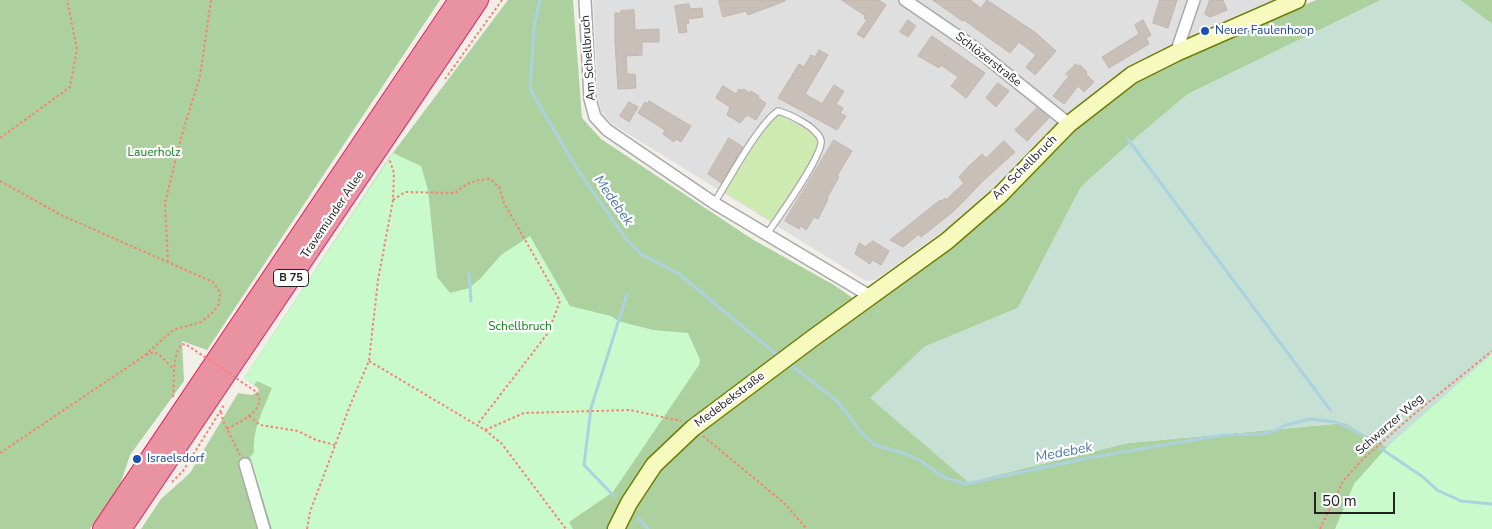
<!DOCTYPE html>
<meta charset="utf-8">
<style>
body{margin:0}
#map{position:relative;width:1492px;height:529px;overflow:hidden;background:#f2efe9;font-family:"Nunito Sans",sans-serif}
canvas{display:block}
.scale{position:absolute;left:1314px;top:492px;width:81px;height:22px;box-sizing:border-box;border:2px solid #222;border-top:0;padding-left:6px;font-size:15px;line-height:18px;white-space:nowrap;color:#222;-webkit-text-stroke:4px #fff;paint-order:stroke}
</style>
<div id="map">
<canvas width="1492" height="529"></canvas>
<div class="scale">50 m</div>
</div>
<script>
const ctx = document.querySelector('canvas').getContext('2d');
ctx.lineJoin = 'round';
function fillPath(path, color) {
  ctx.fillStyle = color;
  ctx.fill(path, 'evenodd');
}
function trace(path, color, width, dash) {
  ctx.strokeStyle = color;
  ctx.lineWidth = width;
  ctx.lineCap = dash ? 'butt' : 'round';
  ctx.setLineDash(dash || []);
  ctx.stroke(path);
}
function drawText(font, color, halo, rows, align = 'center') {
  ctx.font = font + ' "Nunito Sans",sans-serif';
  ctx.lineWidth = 4.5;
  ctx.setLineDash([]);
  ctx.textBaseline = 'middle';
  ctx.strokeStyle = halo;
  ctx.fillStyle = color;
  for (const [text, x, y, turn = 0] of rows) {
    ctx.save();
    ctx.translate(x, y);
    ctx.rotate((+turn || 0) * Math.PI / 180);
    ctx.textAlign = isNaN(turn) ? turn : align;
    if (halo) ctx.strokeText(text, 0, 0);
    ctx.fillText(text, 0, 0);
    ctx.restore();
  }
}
const residential = new Path2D(`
 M593,0H1275L1191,37L1129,66L1067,113L1002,180L945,230L875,280L866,281L612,124L601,112L598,98Z`);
const grass = new Path2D(`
 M778,114L814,134L819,148L794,190L771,221L723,191L767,125Z`);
const forest = new Path2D(`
 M0,0H440L207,350L182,341L184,381L130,455L120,485L90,529H0Z
 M508,0H573L582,118L601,139L752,239L834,285L867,308L1073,130L1135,81L1178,59L1316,0H1381L1188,94L1131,142L1081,187L1018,308L924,347L968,482L1128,443L1345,423L1492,508V529H141L161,499L190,473L238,393L252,395L259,391L258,388L244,378L389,158Z
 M1460,0H1492V24Z`);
const wetland = new Path2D(`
 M1381,0H1460L1492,24V508L1345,423L1128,443L968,482L870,398L924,347L1018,308L1081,187L1131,142L1188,94Z`);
const park = new Path2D(`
 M393,153L421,166L428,190L437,277L450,293L469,288L480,279L501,255L530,236L570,306L611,316L618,321L653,330L688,333L700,360L699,365L613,492L569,522L573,529H272L250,457L254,452C252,430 264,408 272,388L257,381L254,385L244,378Z
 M1492,354V529H1335L1354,484L1386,448Z`);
const stream = new Path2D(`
 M540,0L534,28L530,89L577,169L626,239L641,254L679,274L776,354
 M1127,138L1331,411
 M469,273L471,301
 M792,366L837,401L861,432L875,445L906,454L921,461L943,477L965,484L1093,457L1223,435L1262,434L1275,431L1286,425L1310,419L1336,422L1355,431L1373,442
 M1380,448L1423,477L1437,490L1461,501L1492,504
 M614,496L584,465L591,408L627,294
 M638,518L648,529`);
const building = new Path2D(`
 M719,0H785V1L748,15L746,11L723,17Z
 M842,0H879L886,5L864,38L857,34L867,20L864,18L865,16Z
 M933,0H970L981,8L987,0L1036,33L1056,51L1035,75L1026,67L1036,55L1019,42L1010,53L964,20L963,21Z
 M1160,0H1177L1168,28L1153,23Z
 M1210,0H1223L1227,10L1210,17L1205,14Z
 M689,4L690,9L702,8L703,17L688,19L689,23L686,24L687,32L679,33L675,6Z
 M634,10L635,30L659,29V42H642V55L626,56L627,74H635L636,88L618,89L615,42V13H621V11Z
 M908,20L916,26L908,37L900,32Z
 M1143,20L1151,35L1146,38L1149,44L1109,68L1102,57L1139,34L1135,25Z
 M932,36L985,73L966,98L951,86L958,77L941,65L939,68L918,56Z
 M819,50L828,55L805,94L822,104L834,85L844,91L836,104L843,108L840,113L846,116L837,130L778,98L799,64L804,67L811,55L815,57Z
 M1076,64L1078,66L1080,65L1087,72L1086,74L1094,82L1084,92L1078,86L1064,104L1053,96L1069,76L1066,74Z
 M998,83L1009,91L996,107L986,98Z
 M723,86L736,94L739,89L742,91L743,89L750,93L751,91L759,96L758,98L766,103L756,120L747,115L740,123L727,115L730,107L716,98Z
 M649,101L691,126L681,142L676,139L674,142L663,134L665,130L638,113L645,102L647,104Z
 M629,102L638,107L629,122L620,116Z
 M1037,108L1049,118L1027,141L1015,130Z
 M729,138L743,147L721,183L708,174Z
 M834,140L852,151L837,176L839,177L827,198L828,199L818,219L814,217L806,230L801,226L799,229L785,221Z
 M1004,141L1015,152L983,181L954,211L921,237L919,234L903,247L890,240L940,200L941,201L945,198L946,200L964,183L959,177L969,166L982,154L986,158Z
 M873,241L889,251L881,265L872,260L870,264L855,254L859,243L866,247L869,243H870Z`);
const path = new Path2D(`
 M445,79L502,0
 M0,138L70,87L77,49L67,0
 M0,181L61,215L213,282L220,292L219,304L212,313L201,322L173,330L144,356L0,453
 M393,200L405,192L455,193L467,184L478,180L490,179L499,187L504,203L560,301L548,333L477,425
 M168,262L165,203L181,138L200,76L211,0
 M146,355L154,352L162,357L174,370
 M369,361L485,430L502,444L566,529
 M173,397C175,379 171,357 182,344L187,345
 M221,412L223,421L240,455
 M249,416L260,425L298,431L316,440L335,445
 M227,429C239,422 271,408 255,391
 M485,430L524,413L630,410L681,421
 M703,436L784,503L807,529
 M172,482L183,471L224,405
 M307,529L310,512L351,403L369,361L378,280L393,200L394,173L389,158
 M1320,529L1343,481L1363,459L1413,415L1492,351`);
const lane = new Path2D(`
 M714,203C729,180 757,126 778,111C789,114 819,128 821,141C823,156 777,219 767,234`);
const street = new Path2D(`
 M585,0L590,99L595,117L607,130L714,203L870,296
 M905,0L971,45L1069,124
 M1176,53L1194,0
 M245,464L264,529`);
const secondary = new Path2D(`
 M616,529L629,503L654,465L693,428L813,338L947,241L1000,195L1069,124L1132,75L1176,53L1297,0`);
const highway = new Path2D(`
 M103,529L459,0
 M121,529L478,0`);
const pathBridge = new Path2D(`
 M187,345L255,391`);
const markers = [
 [1205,31,5,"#1a4fb4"],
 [137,459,5,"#1a4fb4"]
];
const shields = [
 [291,278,35]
];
const shieldNames = [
 ["B 75",291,278]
];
const transitNames = [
 ["Neuer Faulenhoop",1215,31],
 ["Israelsdorf",147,459]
];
const streetNames = [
 ["Am Schellbruch",589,58,-94],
 ["Schlözerstraße",988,60,38],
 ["Am Schellbruch",1025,168,-45],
 ["Travemünder Allee",333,215,-56],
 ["Medebekstraße",730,400,-37],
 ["Schwarzer Weg",1390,425,-41]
];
const parkNames = [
 ["Lauerholz",154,153],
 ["Schellbruch",520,327]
];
const waterNames = [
 ["Medebek",613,201,55],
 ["Medebek",1064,453,-11]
];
fillPath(residential, '#e0dfdf');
fillPath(grass, '#cdebb0');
fillPath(forest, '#add19e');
fillPath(wetland, '#c6e0d4');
fillPath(park, '#c8facc');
trace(stream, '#aad3df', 3);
fillPath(building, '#c7bfb8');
trace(building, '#c4b6ab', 1);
trace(lane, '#a9a9a9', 8);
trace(street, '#a9a9a9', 14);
trace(secondary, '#707d05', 19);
trace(highway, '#dc2a67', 22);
trace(path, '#fa8072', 2, [2.5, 2.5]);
trace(lane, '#fff', 5.5);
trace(street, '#fff', 11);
trace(secondary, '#f7fabf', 16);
trace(highway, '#e892a2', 20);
trace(pathBridge, '#fa8072', 2, [2.5, 2.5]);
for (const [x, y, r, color] of markers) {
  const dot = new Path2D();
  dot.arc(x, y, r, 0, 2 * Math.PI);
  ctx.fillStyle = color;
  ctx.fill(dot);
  trace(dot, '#fff', 2);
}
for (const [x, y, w] of shields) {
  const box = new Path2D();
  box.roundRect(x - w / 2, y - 8.5, w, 17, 4);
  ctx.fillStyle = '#fff';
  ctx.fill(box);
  trace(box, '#222', 1);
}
drawText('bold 11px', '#222', null, shieldNames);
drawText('12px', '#164399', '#fff', transitNames, 'left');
drawText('12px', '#222', '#fff', streetNames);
drawText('12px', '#0c8416', '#fff', parkNames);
drawText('italic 14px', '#4a7aab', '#fff', waterNames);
</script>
